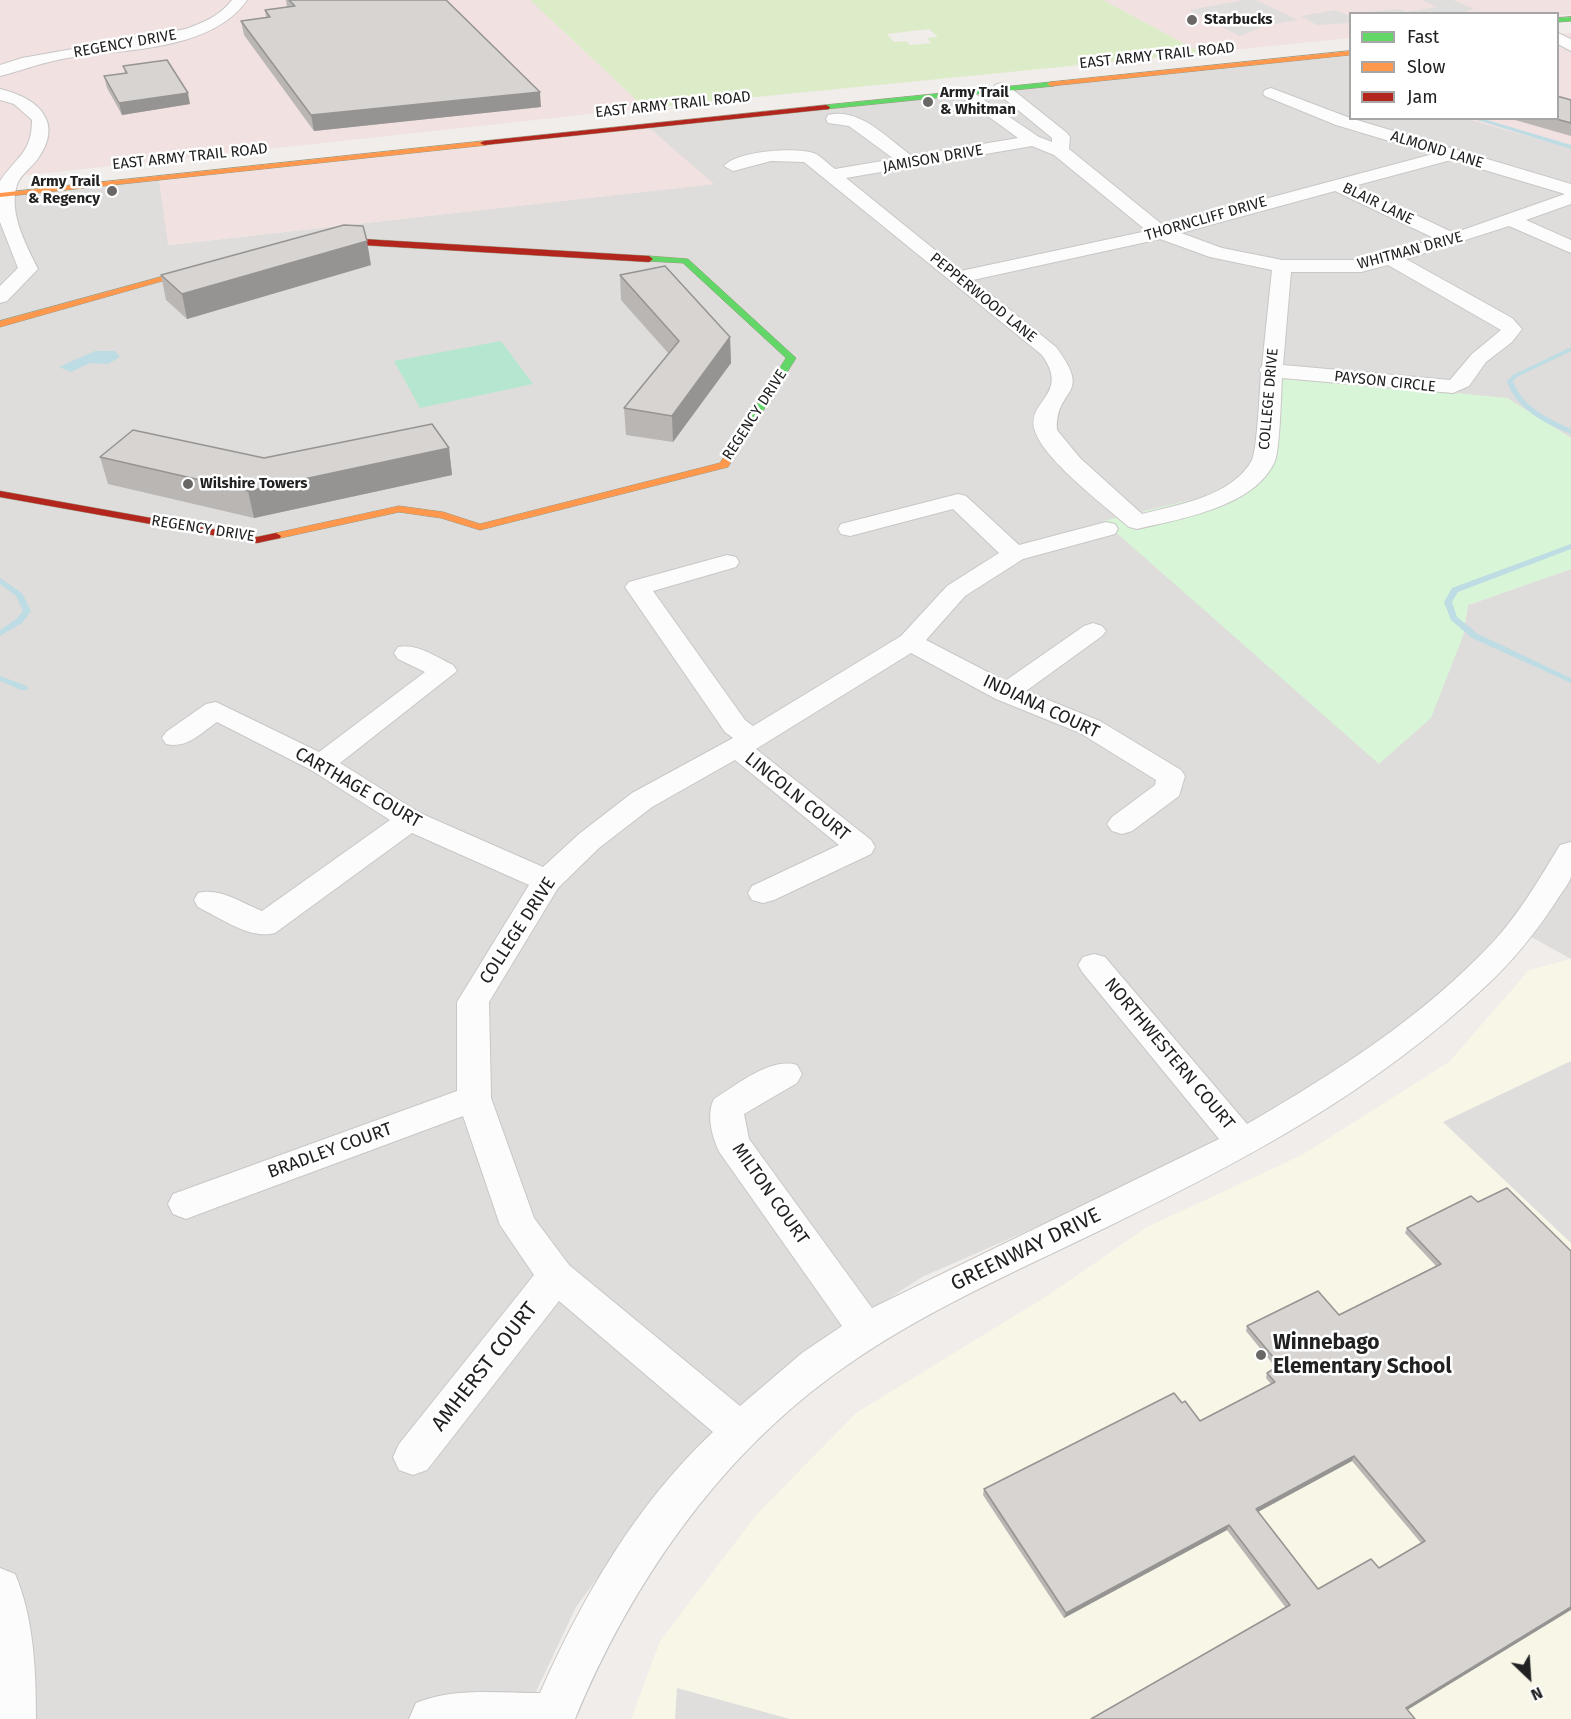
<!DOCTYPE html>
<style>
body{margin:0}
#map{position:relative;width:1571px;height:1719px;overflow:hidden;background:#f0edea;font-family:"Fira Sans",sans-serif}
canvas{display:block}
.legend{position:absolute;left:1349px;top:12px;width:210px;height:108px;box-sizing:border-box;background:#fff;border:2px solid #a6a6a6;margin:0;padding:8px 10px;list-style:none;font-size:18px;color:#212121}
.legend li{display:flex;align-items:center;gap:12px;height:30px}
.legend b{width:30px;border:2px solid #a6a6a6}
.north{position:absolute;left:1499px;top:1647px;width:60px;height:60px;-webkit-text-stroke:4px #fff;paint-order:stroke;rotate:155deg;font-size:16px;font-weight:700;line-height:24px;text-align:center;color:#212121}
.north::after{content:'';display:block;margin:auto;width:21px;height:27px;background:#212121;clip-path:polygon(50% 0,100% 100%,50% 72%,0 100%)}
</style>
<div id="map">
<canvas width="1571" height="1719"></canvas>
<ul class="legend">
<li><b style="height:8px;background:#63d668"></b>Fast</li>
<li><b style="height:8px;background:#ff974d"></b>Slow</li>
<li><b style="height:8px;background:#b3261e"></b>Jam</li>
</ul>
<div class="north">N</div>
</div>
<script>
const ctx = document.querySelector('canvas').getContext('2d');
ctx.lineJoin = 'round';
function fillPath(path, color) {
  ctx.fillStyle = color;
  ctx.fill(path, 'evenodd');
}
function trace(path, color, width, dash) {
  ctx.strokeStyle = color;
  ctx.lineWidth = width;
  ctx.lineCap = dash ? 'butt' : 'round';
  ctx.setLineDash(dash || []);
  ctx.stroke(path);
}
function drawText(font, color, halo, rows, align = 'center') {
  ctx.font = font + ' "Fira Sans",sans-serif';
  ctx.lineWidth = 5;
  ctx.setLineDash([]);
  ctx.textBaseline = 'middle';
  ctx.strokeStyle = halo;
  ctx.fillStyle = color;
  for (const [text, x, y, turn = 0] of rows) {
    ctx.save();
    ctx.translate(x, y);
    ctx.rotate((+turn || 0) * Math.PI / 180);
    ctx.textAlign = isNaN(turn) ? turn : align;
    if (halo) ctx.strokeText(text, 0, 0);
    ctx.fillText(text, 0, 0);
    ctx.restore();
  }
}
const residential = new Path2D(`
 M1350,56V118L1468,119L1571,148V438L1507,398L1259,460L1229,483L1203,497L1103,522L1463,636L1468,605L1571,569V959L1508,924L1439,998L1325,1086L1212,1150L922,1277L802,1355L675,1472L576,1607L523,1719H0V197L159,179L169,245L713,184L648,127L1001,88Z`);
const commercial = new Path2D(`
 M0,0H530L645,108L0,178Z
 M1103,0H1571V15L1350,14V38L1202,53Z
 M1571,33V148L1468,119L1558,118V34Z
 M648,127L714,184L168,245L159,179Z`);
const education = new Path2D(`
 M1571,959V1719H631L660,1641L757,1514L856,1413L1047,1296L1147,1227L1302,1155L1449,1062L1529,970Z`);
const grass = new Path2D(`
 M530,0H1103L1202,53L645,108ZM929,29L938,37L927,38L931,43L910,45L906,41L894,42L887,34Z`);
const park = new Path2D(`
 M1261,374L1507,398L1571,438V569L1468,605L1463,636L1431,718L1379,764L1103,521L1203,497L1229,483L1259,460Z`);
const pitch = new Path2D(`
 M501,341L533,384L420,408L394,361Z`);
const parking = new Path2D(`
 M1244,0H1256L1298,20L1264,26L1240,36L1189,10Z
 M1422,0H1453L1474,9L1467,11L1470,14L1366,12L1401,9L1407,12L1437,7Z
 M1336,10L1350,16V23L1317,25L1300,16Z
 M1571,1061V1243L1443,1122Z
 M677,1688L790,1719H675Z`);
const water = new Path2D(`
 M95,351H115L120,357L108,364L90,363L71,372L59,367Z`);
const stream = new Path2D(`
 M1471,118H1480L1571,145V149Z
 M1571,347V351L1517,377L1513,381C1522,407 1548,418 1571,429V434C1545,424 1515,408 1507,381L1513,375Z
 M1571,544V549L1458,592L1452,602L1457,617L1478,634L1571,678V683L1472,638L1451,620L1444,602L1452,588Z
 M0,578L22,593L31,611L22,623L0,636V630L16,619L23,611L16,596L0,584Z
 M0,676L27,686L28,688L27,690H21L0,681Z`);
const street = new Path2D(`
 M232,0H247C212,51 124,49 67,58C44,62 23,70 0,76V65L22,58L186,29C204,22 220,16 232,0Z
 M1558,33L1571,39V51L1558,44Z
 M1001,83L1007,85L1067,133L1070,137L1069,149L1164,226L1433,154L1336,125L1265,96L1263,93L1265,90L1271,88L1350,118L1571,184V204L1526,220L1571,240V253L1509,226L1406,259L1512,318L1522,329L1512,342L1486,362L1469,386L1453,393L1282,378C1281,395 1280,448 1275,461C1255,507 1180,519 1137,529L1129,527C1105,506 1044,460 1035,431C1025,400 1071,396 1042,355L804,162L771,161L733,171L724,166C736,151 799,146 816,154C823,158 829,165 835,169L894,159L849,126L828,123L826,119L828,115C860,107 888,139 912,156L1018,138L959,95L957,92L965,87L1039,137L1052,142V138L995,91L993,88L995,85ZM1032,146L1054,155L1147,231L961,271L846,178ZM1451,160L1565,194L1454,233L1354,186ZM1335,191L1436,239L1360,260H1282L1222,248L1181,233ZM1160,239L1210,257L1272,270L1262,366L1259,370L1261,373C1260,389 1257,450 1252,460C1233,496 1177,505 1142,514L1080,458L1057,430C1055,386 1094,398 1056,347L973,280ZM1388,265L1501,330L1472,354L1450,380L1283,365L1291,272H1361Z
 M0,89C38,98 65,122 37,160C31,168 19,176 17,185C8,212 26,245 38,269L7,301L0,303V286L18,268L0,222V181C16,157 32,153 32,120L14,104L0,100Z
 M958,494L966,496L1019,545L1106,522L1115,524L1118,529L1115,534L1023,559L965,596L926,640L1005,681L1084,626L1093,623L1102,626L1106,631L1102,636L1026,691L1100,721L1181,770L1185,776L1179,796L1132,831L1122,834L1112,831L1107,824L1112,817L1155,785L1156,780L1080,733L996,699L911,653L756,749L871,840L875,847L871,854L774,900L763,903L752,900L748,893L752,886L839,845L735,760L652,807L599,848L558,888L489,1002L491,1098L534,1218L569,1265L740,1406L802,1353L842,1326L720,1153C712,1138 706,1114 714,1099C737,1085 770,1057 797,1065L802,1074L797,1083L744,1114L749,1139L872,1308L1219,1139L1083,973L1078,965L1083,957L1094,954L1105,957L1247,1124C1335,1073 1423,1017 1493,942C1519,914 1540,878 1560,845L1571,842C1571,852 1571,867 1571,877C1569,884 1561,893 1557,900C1536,932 1515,959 1487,985C1372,1093 1246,1160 1105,1228C1011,1274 916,1314 832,1376C715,1462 630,1586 575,1719H409L416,1703C454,1687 500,1693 540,1693C582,1598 636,1504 713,1432L559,1301L427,1470L413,1475L399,1470L393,1457L399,1444L534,1275L500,1225L463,1116L199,1214L186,1219L173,1214L168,1204L173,1194L457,1091V1002L529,885L412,833L275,933C251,940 220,918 198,907L194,900L198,893C219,887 242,903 262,911L390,820L311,770L217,722C201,733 187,749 166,744L162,738L166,732L206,704L216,702L319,752L425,672L398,659L394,653L398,647C417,643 436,657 453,665L457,671L340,763L420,813L543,867L579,834L632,793L733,738L725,732L625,587L629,582L727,555L736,557L739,562L736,567L653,591L745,720L753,726L901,636L947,586L999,553L953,509L850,536L841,534L838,529L841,524Z
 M0,1568L15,1574C34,1618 36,1672 36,1719H0Z`);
const fast = new Path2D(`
 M1571,17V21L1558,22V18Z
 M1051,82H1054V86L826,109L822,107L826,105Z
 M649,256L688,259L796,358L738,451H730L729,449L786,358L683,263L646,261L645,259Z`);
const slow = new Path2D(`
 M1350,51V55L1051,86L1047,84L1051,82Z
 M484,141L488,143L487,145L0,197V193Z
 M201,266L208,268L0,327V321Z
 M734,446L739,449L728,467L480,530L441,518L399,512L276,539L271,536L276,533L399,506L443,512L480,524L720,463L730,447Z`);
const jam = new Path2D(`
 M826,105L830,107L829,109L484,145L480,143L484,141Z
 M345,238L649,256L653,259L649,262L345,244L324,246L320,243L324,240Z
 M0,491L257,537L276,533L281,536L280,538L257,543L0,497Z`);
const wall = new Path2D(`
 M286,0H446L541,107L314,131L244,35L241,21L266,17L265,10L287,7Z
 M123,66L190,104L122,115L107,88L104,76L125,73Z
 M1571,100V136L1508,118H1557Z
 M371,265L187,319L166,300L161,275Z
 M620,275L730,337L731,363L673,442L626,435L624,408L669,354L621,300Z
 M449,448L452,475L254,518L108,484L100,457L264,458Z
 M1471,1196L1571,1610L1286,1608L1227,1530L1064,1618L983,1495L984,1489L1182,1403L1200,1421L1271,1384L1266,1378L1267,1373L1276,1368L1246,1331L1247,1326L1339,1315L1436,1266L1405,1233L1407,1228ZM1352,1461L1421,1543L1379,1568L1318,1589L1258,1512Z`);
const shadedWall = new Path2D(`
 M540,92L541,107L314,131L311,115Z
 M188,93L190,104L122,115L119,103Z
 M367,241L371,265L187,319L182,294Z
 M730,337L731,363L673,442L672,416Z
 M449,448L452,475L254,518L248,491Z
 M1354,1456L1352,1461L1254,1514L1256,1509Z
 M1229,1525L1227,1530L1064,1618L1066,1613Z
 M1571,1607V1610L1404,1712L1406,1708Z`);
const building = new Path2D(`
 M289,0H446L540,92L311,115L241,21L270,17L265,10L295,6Z
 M167,60L188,93L119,103L104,76L127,73L123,66Z
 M1557,96L1571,100V123L1553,118H1557Z
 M344,225L363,226L367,241L182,294L161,275Z
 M665,266L730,337L672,416L624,408L679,341L620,275Z
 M432,424L449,448L248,491L100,457L133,430L264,458Z
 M1507,1188L1571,1251V1607L1406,1708L1415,1719H1091L1290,1605L1229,1525L1066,1613L984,1489L1174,1393L1182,1403L1185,1401L1200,1421L1275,1382L1267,1373L1280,1365L1247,1326L1318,1291L1339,1315L1441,1264L1407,1228L1471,1196L1478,1202ZM1354,1456L1425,1541L1379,1568L1371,1559L1318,1589L1256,1509Z`);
const markers = [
 [1192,20,6,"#696867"],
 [928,102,6,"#696867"],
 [112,191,6,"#696867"],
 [188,484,6,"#696867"],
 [1261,1355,6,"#696867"]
];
const farPoinames = [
 ["Starbucks",1204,20],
 ["Army Trail",940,93],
 ["& Whitman",940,110],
 ["Army Trail",100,182,"right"],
 ["& Regency",100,199,"right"],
 ["Wilshire Towers",200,484]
];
const farStreetnames = [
 ["REGENCY DRIVE",125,44,-10],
 ["EAST ARMY TRAIL ROAD",1157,56,-6],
 ["EAST ARMY TRAIL ROAD",673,105,-6],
 ["ALMOND LANE",1437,150,17],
 ["EAST ARMY TRAIL ROAD",190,157,-6],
 ["JAMISON DRIVE",933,159,-10],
 ["BLAIR LANE",1378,204,26],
 ["THORNCLIFF DRIVE",1206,219,-16],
 ["WHITMAN DRIVE",1410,251,-15],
 ["PEPPERWOOD LANE",983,298,39],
 ["PAYSON CIRCLE",1385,382,6],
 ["COLLEGE DRIVE",1269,399,-85],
 ["REGENCY DRIVE",755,415,-57],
 ["REGENCY DRIVE",203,529,9]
];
const streetNames = [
 ["INDIANA COURT",1041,707,25],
 ["CARTHAGE COURT",358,788,30],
 ["LINCOLN COURT",797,797,39],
 ["COLLEGE DRIVE",518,931,-57],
 ["NORTHWESTERN COURT",1169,1054,50],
 ["BRADLEY COURT",330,1151,-20],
 ["MILTON COURT",770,1194,55]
];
const nearStreetnames = [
 ["GREENWAY DRIVE",1026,1250,-26],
 ["AMHERST COURT",485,1367,-52]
];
const nearPoinames = [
 ["Winnebago",1273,1343],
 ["Elementary School",1273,1367]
];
fillPath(residential, '#dfdddb');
fillPath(commercial, '#f1e1e0');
fillPath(education, '#f8f6e7');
fillPath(grass, '#ddecc8');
fillPath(park, '#d8f5d7');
fillPath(pitch, '#b5e7d0');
fillPath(parking, '#e0dedd');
fillPath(water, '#bddce3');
fillPath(stream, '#bddce3');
trace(street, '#c8c7c6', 2);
trace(fast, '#9a9a81', 1);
trace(slow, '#9a9a81', 1);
trace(jam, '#9a9a81', 1);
fillPath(street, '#fdfcfc');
fillPath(fast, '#63d668');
fillPath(slow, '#ff974d');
fillPath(jam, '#b3261e');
fillPath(wall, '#b9b6b4');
fillPath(shadedWall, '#969492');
fillPath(building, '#d7d4d1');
trace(building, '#969492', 1.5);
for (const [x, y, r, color] of markers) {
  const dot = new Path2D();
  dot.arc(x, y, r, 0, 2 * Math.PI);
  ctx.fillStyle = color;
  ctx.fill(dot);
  trace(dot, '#fff', 2);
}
drawText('bold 15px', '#212121', '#fff', farPoinames, 'left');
drawText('15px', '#212121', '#fff', farStreetnames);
drawText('18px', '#212121', '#fff', streetNames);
drawText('21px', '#212121', '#fff', nearStreetnames);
drawText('bold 21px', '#212121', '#fff', nearPoinames, 'left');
</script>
